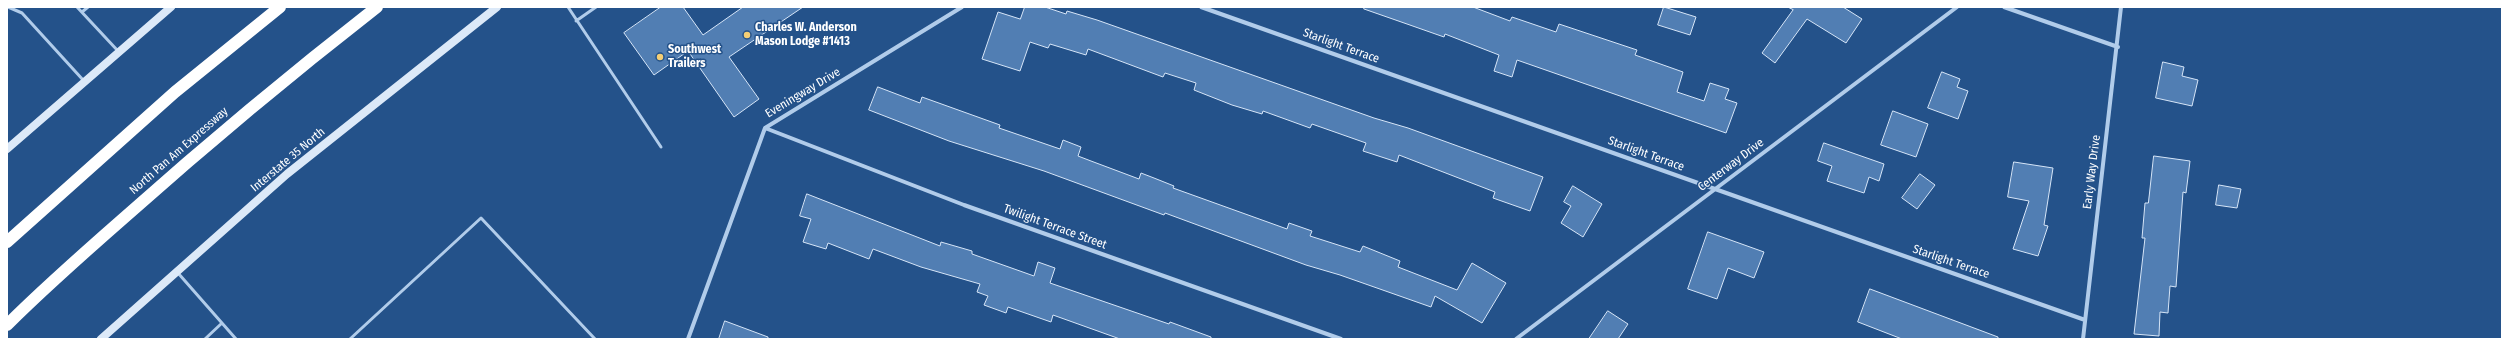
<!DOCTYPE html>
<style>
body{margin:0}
#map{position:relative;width:2509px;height:346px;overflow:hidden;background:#24528a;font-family:"Fira Sans Condensed",sans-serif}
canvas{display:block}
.frame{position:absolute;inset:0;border:8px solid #fff;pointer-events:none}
</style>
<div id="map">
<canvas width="2509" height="346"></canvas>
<div class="frame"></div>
</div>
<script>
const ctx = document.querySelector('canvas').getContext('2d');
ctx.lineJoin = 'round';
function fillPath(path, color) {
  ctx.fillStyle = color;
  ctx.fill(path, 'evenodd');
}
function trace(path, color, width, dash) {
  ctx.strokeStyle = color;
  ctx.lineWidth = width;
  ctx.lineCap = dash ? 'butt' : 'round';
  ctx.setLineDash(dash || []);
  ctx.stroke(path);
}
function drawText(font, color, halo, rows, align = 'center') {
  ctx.font = font + ' "Fira Sans Condensed",sans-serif';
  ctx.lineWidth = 3;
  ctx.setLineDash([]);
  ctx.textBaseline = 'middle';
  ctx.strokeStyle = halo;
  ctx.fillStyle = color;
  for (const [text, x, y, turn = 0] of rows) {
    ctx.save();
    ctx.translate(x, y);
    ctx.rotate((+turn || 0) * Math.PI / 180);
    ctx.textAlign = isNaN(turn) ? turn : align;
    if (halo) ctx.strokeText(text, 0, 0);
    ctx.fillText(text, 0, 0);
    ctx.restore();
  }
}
const building = new Path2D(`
 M661,7H683L703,35L743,7H803L729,57L759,99L734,117L688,51L654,75L624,33Z
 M1025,7H1045L1066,14L1067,11L1097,20L1374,118L1408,128L1543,177L1530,211L1493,198L1495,192L1399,155L1397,162L1363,151L1366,143L1312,124L1310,128L1263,111L1262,114L1232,105L1194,90L1196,83L1165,73L1163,77L1088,49L1086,55L1050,44L1048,48L1030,42L1020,71L982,59L998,12L1020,19Z
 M1365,7H1473L1510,21L1512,17L1556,32L1559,24L1637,50L1635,55L1683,72L1677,92L1704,101L1710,83L1729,89L1725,99L1737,103L1726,133L1517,60L1512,77L1494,71L1499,55L1445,34L1444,37L1407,24L1364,9Z
 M1664,7L1696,17L1690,35L1658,25Z
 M1788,7H1843L1862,19L1846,43L1807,19L1775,63L1762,53L1793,10Z
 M2163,62L2184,67L2182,76L2198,80L2192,106L2156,98Z
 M1942,72L1960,79L1957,87L1968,91L1958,119L1928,108Z
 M878,87L920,103L922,97L1000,125L999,128L1060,149L1063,140L1081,147L1078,156L1091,161L1139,179L1141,173L1154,178L1174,186L1173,188L1287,229L1289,223L1312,231L1310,236L1360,252L1363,246L1400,261L1398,267L1457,290L1472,263L1506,283L1482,323L1435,296L1431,307L1340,275L1306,265L1165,213L1164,215L1044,171L949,141L869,110Z
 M1893,111L1928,124L1916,157L1881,145Z
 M1824,143L1884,164L1879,181L1869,177L1864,193L1827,181L1832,166L1818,161Z
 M2154,156L2190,161L2186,193L2183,192L2176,287L2170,286L2168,313L2160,312L2159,336L2134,334L2145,238H2142L2145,203H2148Z
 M2014,162L2053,168L2044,225L2048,226L2038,256L2013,249L2029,201L2008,197Z
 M1920,174L1935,185L1917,209L1902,198Z
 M2219,185L2241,189L2237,208L2216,205Z
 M1573,186L1602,204L1583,237L1561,223L1571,206L1564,202Z
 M807,194L940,246L941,242L972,251V254L1034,276L1038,262L1055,268L1050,283L1169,324L1170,322L1211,337V339H1120L1053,315L1051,322L1008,307L1006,313L984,305L988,296L977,292L980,284L921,267L873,249L869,259L828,243L826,249L803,242L811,219L800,216Z
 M1708,232L1764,252L1754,278L1728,268L1717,299L1688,289Z
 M1870,289L1998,337V339H1902L1858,322Z
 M1608,311L1628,324L1618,339H1589Z
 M725,321L768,337V339H719Z`);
const lane = new Path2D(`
 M8,7L22,13L84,81
 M77,7L118,51
 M568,7L661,147
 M82,12L88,7
 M576,21L596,7
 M178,273L236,339
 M205,339L222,323
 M350,339L481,218L595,339`);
const street = new Path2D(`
 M1201,7L2085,320
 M2004,7L2118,47
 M765,128L964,205L1341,339
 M688,339L765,128L962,7
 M1516,339L1957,7
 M2083,339L2121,7`);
const secondary = new Path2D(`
 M7,149L171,7
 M101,339L287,174L497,7`);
const highway = new Path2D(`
 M7,242L175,92L280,7
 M7,325C45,287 85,252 125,217C207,144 291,74 377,7`);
const markers = [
 [747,35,4,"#f4ce75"],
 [660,57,4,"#f4ce75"]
];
const poiNames = [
 ["Charles W. Anderson",755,28],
 ["Mason Lodge #1413",755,42],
 ["Southwest",668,50],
 ["Trailers",668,64]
];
const streetNames = [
 ["Starlight Terrace",1341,46,20],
 ["Eveningway Drive",803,93,-31],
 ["North Pan Am Expressway",179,151,-41],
 ["Starlight Terrace",1646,154,20],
 ["Interstate 35 North",288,160,-40],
 ["Centerway Drive",1731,165,-37],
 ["Early Way Drive",2092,172,-83],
 ["Twilight Terrace Street",1055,227,20],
 ["Starlight Terrace",1951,262,19]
];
fillPath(building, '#517eb3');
trace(building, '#d6e5f7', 1);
trace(lane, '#b1ccea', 3);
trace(street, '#b1ccea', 4);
trace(secondary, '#dce9f8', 8);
trace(highway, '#fff', 12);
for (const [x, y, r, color] of markers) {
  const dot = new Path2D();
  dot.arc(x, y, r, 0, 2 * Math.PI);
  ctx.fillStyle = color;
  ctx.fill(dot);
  trace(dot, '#24528a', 1.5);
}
drawText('bold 12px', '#fff', '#24528a', poiNames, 'left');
drawText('12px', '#fff', '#24528a', streetNames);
</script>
